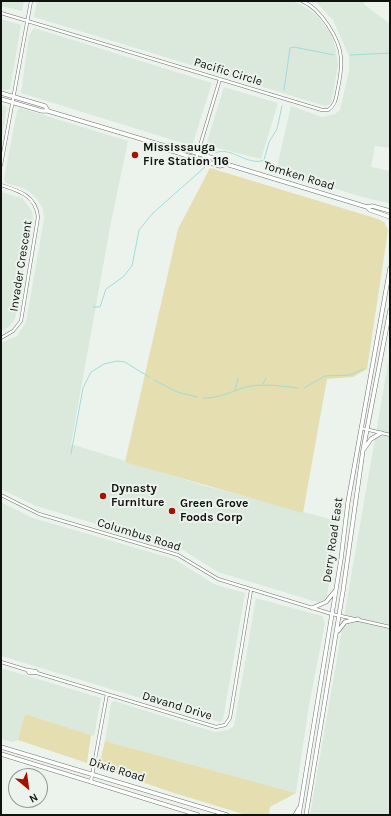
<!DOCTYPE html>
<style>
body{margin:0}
#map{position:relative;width:391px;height:816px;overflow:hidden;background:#ecf3ec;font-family:Karla,sans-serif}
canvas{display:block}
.frame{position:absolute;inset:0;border:2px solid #101210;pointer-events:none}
.north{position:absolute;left:8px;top:768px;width:40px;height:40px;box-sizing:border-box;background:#ecf3ec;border:1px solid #949994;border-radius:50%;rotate:151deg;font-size:11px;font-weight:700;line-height:16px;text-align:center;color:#101210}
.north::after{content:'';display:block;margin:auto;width:14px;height:18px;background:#a51300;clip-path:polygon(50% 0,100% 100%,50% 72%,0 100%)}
</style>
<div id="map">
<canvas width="391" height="816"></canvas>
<div class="frame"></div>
<div class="north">N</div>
</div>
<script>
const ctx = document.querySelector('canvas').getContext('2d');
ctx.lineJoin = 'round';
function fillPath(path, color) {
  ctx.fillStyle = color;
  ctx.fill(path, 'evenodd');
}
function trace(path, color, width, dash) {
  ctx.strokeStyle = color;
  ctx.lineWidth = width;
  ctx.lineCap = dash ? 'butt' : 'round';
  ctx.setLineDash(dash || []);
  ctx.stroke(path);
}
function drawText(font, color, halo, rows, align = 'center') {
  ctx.font = font + ' Karla,sans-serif';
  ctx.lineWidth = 4;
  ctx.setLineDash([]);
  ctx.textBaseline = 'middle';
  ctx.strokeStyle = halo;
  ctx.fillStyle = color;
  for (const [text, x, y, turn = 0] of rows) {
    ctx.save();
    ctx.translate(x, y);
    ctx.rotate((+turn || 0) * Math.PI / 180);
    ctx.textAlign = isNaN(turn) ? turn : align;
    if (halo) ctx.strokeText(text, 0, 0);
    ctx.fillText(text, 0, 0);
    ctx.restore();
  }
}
const built = new Path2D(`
 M1,1H24L22,11L1,6Z
 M37,1H290L300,4L317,15L332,36L336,51L338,65L331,104L325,106L34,17Z
 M315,1H363L365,5L390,24V148L375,146L371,167L390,171L389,203L366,198L276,171L291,106L322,117L335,114L340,110L349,71V56L333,20Z
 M1,19L21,25L10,89L7,90L1,89Z
 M34,28L212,83L192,146L21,93L29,35Z
 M224,87L278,103L261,159L206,145Z
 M1,105L7,107L1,141Z
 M20,108L128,141L111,222L71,444L202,485L337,521L327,597L320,603L218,572L183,550L36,506L1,489V343L17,336L26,322L44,219L43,209L38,200L31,193L23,188L6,183L4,179L17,111Z
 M1,192L22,198L32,211L33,218L15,319L10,326L1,331Z
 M390,352V815H310L347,600Z
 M1,502L33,518L174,559L214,584L245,593L223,720L220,722L1,656Z
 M256,598L322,616L325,623L308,711L296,793L105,741L111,703L114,701L215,732L228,730L234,726Z
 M1,668L101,698L94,736L25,714L18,740L12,742L1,739Z`);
const green = new Path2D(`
 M210,168L378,219L384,222L388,230L367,369L353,377L327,379L303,513L125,462L178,229Z
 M25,714L91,735L87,763L18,740Z
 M105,741L296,793L270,807L269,815H246L171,792L101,768L99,766Z`);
const stream = new Path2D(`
 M350,55L390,53
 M284,90L290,48L294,47L334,55
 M215,153C230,145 248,167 264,160L269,142L277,129L282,106
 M93,307H100L106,289L123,277L132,266L139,230L153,213L205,167
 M154,380L177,392L197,397
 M263,384L266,378
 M304,388L325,376L350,375L364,369
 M235,391L238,378
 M203,398C221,399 234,389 251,386C267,384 282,386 298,388
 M71,454L83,388L91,372L104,364L117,361L125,362L149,377`);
const minor = new Path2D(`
 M1,13L322,110H328C336,105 336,97 338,88C340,78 342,68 341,58C340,39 320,8 302,1
 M196,159L220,79
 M1,165L31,1
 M1,185C20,191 36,196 38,217L21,321L13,331L1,338
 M361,428L390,435
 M1,495L39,514L178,555L218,579L332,614L390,627
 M1,662L27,670L29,673H37
 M27,670L36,671L37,673L216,727L225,725L230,718L251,590
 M91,781L107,694`);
const secondary = new Path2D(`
 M1,93L45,106L48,111
 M1,99L42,111H48L165,146L171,145L222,161L226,164L367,207L372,206L390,211
 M165,146L169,150L220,166L226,164
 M367,207L370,210L390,217
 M364,449L371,439L381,433
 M312,608L326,602L335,591
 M338,631L345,622L358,619
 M1,747L227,815
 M1,754L198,815
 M295,815L299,808
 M299,815L341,559L348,502L390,268
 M306,815L343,591L363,450L390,310`);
const markers = [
 [135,155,4,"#a51300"],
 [103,496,4,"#a51300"],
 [172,511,4,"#a51300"]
];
const streetNames = [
 ["Pacific Circle",228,72,17],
 ["Tomken Road",299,176,17],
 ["Invader Crescent",21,266,-81],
 ["Columbus Road",139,535,17],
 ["Derry Road East",333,540,-82],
 ["Davand Drive",177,706,17],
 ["Dixie Road",117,770,17]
];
const poiNames = [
 ["Mississauga",143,148],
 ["Fire Station 116",143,162],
 ["Dynasty",111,489],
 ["Furniture",111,503],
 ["Green Grove",180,504],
 ["Foods Corp",180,518]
];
fillPath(built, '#dbe8dc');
fillPath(green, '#e4deb0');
trace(stream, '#a0dcda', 1);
trace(minor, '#6e746e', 3.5);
trace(secondary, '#6e746e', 4.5);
trace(minor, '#fff', 2.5);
trace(secondary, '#fff', 3.5);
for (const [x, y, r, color] of markers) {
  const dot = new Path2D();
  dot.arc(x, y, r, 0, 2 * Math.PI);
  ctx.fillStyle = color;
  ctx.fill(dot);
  trace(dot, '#ecf3ec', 1.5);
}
drawText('12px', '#101210', '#ecf3ec', streetNames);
drawText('bold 12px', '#101210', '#ecf3ec', poiNames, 'left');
</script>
